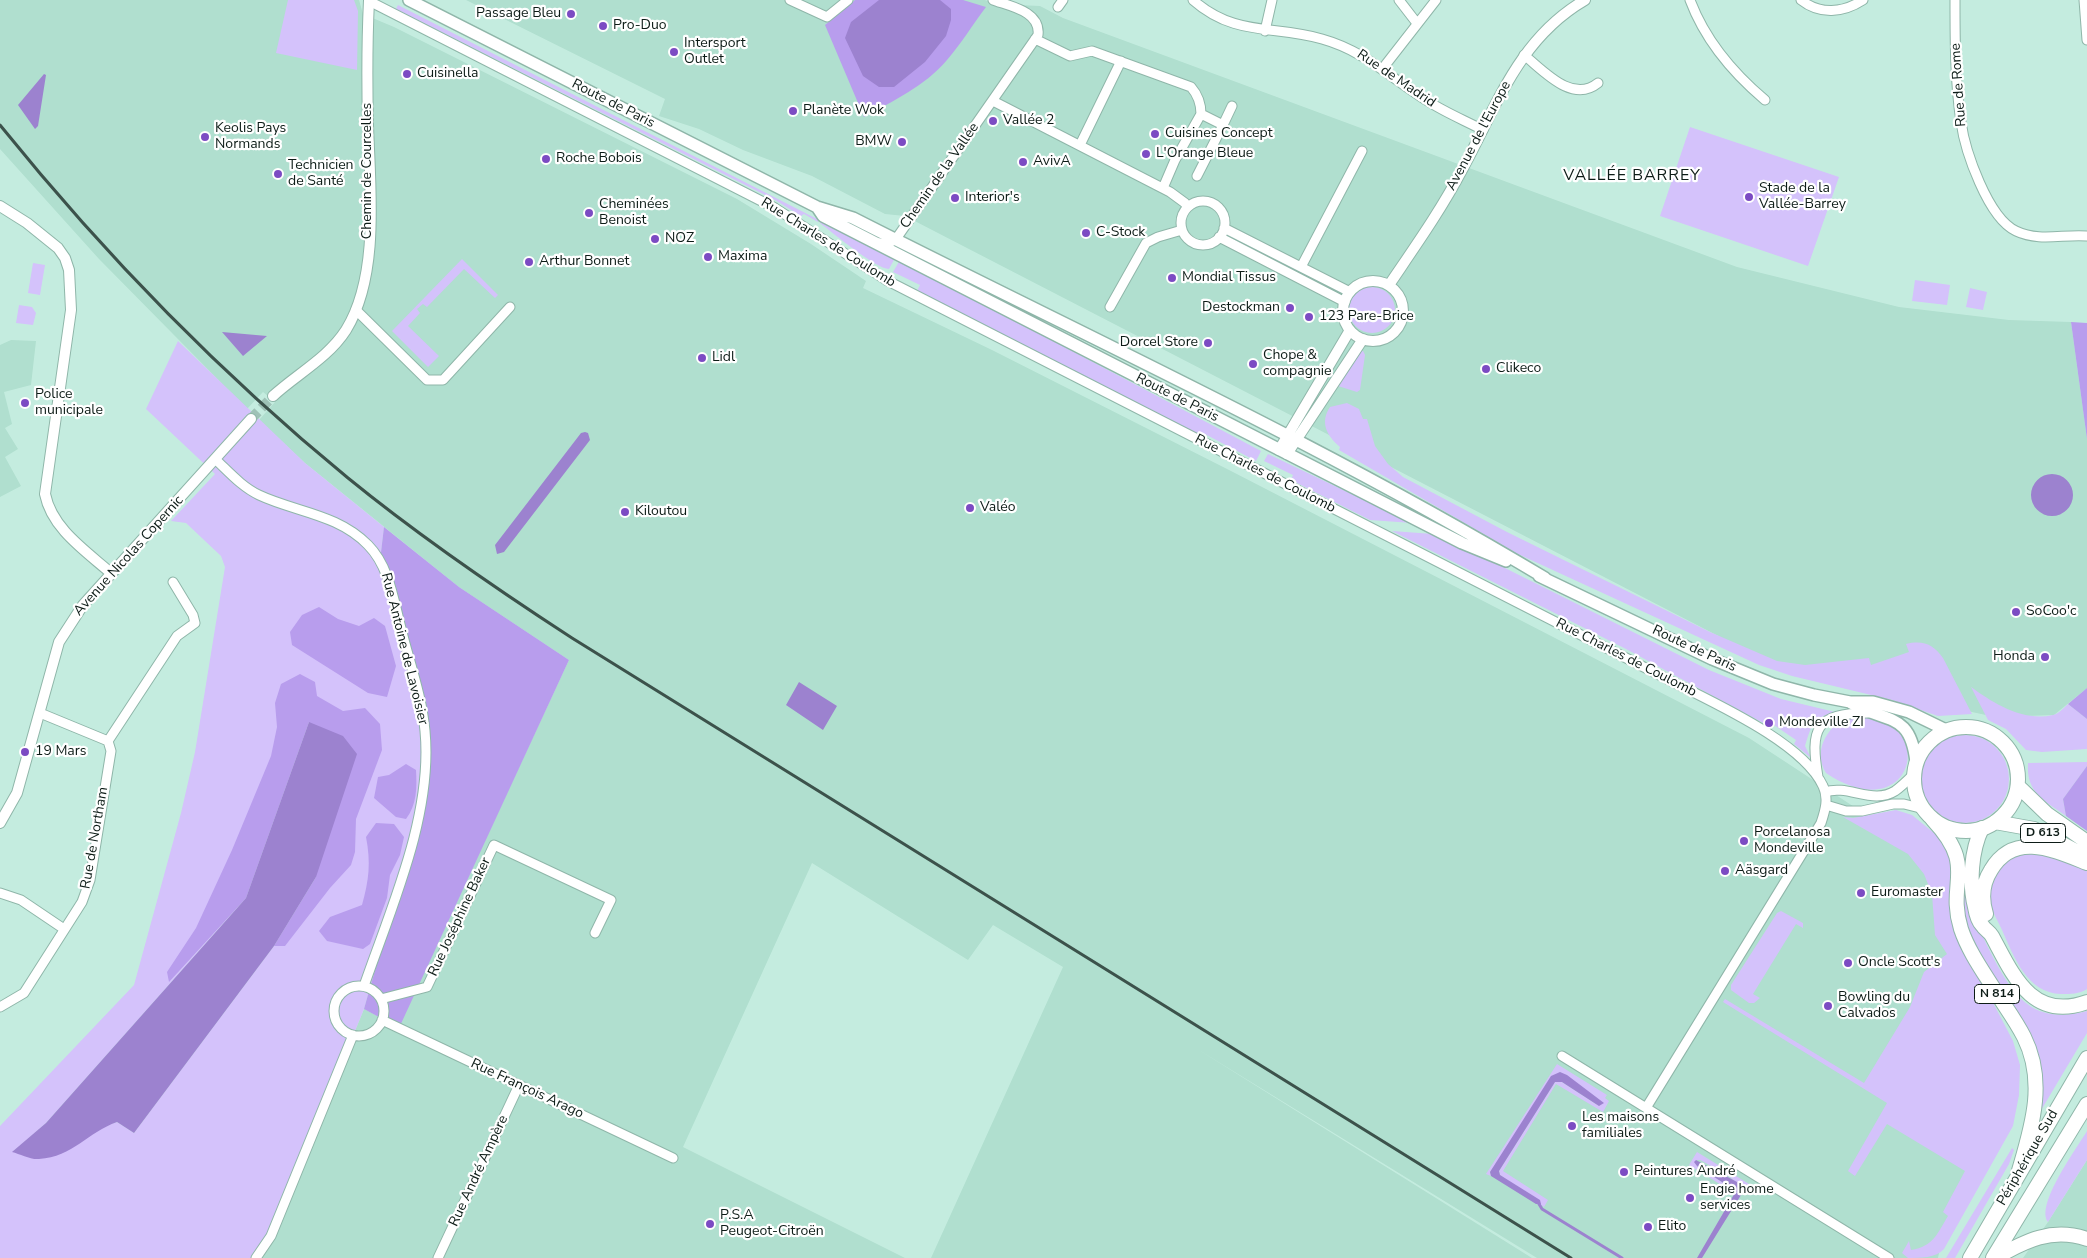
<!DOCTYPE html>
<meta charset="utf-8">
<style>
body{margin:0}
canvas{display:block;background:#c4ecdf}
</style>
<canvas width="2087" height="1258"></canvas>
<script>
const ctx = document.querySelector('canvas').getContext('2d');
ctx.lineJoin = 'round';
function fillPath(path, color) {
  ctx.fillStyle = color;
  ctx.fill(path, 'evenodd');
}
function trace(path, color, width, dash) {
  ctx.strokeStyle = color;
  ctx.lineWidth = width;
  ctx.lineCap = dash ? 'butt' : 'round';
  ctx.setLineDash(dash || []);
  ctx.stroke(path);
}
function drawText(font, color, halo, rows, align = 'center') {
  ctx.font = font + ' "Nunito Sans",sans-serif';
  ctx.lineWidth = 4.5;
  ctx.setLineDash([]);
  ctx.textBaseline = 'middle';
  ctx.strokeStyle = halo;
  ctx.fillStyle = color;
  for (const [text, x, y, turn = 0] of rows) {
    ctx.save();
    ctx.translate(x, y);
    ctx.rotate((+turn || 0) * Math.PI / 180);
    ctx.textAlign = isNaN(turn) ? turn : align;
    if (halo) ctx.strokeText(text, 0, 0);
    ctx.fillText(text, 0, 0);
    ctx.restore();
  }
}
const built = new Path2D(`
 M0,0H359L363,14L394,27L737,199L811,244L866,281L863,288L992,350L1231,471L1749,738L1923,852L2011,1056L1941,1243L1938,1258H1537L1194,1047L1532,1258H931L1063,967L993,925L968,960L812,863L683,1147L905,1258H257L271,1236L364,1009L398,1027L569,660L459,587L305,463L259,420L275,402L263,392L247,409L99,259L0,149Z
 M466,0H985L995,4L1040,6L1063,18L1737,267L1899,307L2009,320L2071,322L2087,439V688L2054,715L1995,717L1788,672L905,216L885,214L812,176L743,150L699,129L659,116L665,99Z
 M11,340L36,341L31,385L4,392L12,424L5,428L18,449L5,457L21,486L0,497V345Z
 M2087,1160V1258H2023L2048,1222Z`);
const green = new Path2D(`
 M288,0H354L358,11L357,70L276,53Z
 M398,5L819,220L818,222L804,214L801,216L775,200L396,9Z
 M1690,127L1839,177L1808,266L1660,216Z
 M822,221L895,258L889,269C876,269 833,233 820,223Z
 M462,259L498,295L495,298L464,269L427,307L423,304L417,309L420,313L408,326L439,356L428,367L392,331Z
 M900,260L1261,451L1256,461L1203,433L1202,436L917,291L920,285L893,272Z
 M33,263L45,265L40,295L28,293Z
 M1915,280L1950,285L1947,305L1912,301Z
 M1349 310a23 23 0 1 1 46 0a23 23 0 1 1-46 0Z
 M1970,288L1987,292L1983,310L1966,307Z
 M19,305L32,307L36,313L33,325L16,323Z
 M178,341L305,463L384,527L380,561L425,732L424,777L402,875L364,1009L271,1236L257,1258H0V1126L134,985L181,813L195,752L225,567L221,556L186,523L171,521L215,474L146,409ZM309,722L343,736L357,754L316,877L274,946L134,1133L117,1122L13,1152L46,1123L246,898Z
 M1361,351H1363L1365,355L1360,390L1357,392L1338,386Z
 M1347,403L1359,409L1363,419H1367L1375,446L1388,464L1403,477L1507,532L1710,632L1777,661L1805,665L1869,658L1871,665L1909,652L1906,644C1923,640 1933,644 1943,658L1972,714L1938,716L1892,700L1792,676L1759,665L1518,554L1339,450L1340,447C1326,435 1320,422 1330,407Z
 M1268,454L1412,523L1370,520L1291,480L1293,475L1264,461Z
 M1392,531L1433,534L1447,539L1709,670L1781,699L1835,712C1812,719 1812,724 1805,746L1811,758L1794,744L1796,740L1768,721L1765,724L1626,649Z
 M1971,687C1993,703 2023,722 2053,715C2058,714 2064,708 2068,704L2087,719V749L2042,752L2026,750L2006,729L1988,720Z
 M1845,717C1857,717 1871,716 1883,721C1934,744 1902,824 1826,773C1813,751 1826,730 1845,717Z
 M1921 779a44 44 0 1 1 88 0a44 44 0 1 1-88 0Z
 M2087,762V766L2063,799L2066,816C2044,800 2026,793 2028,763Z
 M1896,810L1912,815L1940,838L1954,863L1963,945L2013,1041L2020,1065L2019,1095L2013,1126L1944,1249C1936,1258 1920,1258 1908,1258L1902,1253L1909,1241L1911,1250C1934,1246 1937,1234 1948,1216L1943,1212L1965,1171L1887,1124L1855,1176L1848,1171L1887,1103L1723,1002L1725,999L1864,1083L1910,1007L1924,972L1947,954L1935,935L1932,894L1924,874L1908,854L1843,817L1853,818Z
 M2035,850L2087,869V989C2079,994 2071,994 2061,994C2027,993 2014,957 2002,930C1997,919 1989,907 1989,894C1989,883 1999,864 2009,858C2015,854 2027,853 2035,850Z
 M1963,892L1968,893C1975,920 1982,936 1995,961C2017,1002 2037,1024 2087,1011V1033L2040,1112V1098L1999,990L1965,928Z
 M1781,911L1803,923V928L1796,924L1753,994L1760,998L1754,1003H1749L1731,990V985L1777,913Z
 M1557,1064L1607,1095L1605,1098L1609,1101L1603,1112L1556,1084L1503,1171L1548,1200L1544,1207L1500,1175L1499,1171L1555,1082H1562L1599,1106L1560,1072L1490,1172L1491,1176L1486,1174Z
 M2087,1131V1160L2048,1222C2035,1205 2077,1148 2087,1131Z
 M2012,1148L2014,1150L2009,1164L1955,1258H1946Z
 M1697,1152L1749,1184L1741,1195C1743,1179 1712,1167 1700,1160H1696L1697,1166L1736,1191V1194L1689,1165Z`);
const forest = new Path2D(`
 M855,0H963L986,7C973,24 961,44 947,60C925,86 893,101 864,117L825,25Z
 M2071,322L2087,323V439Z
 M384,527L459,587L569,660L399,1028L364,1009L402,875L424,777L425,732L380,561Z
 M319,607L338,619L359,626L374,618L385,626L396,666L387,697L368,693L292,645L290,632L302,615Z
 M300,674L315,682L317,696L343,711L365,708L380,724L382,750L356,819L355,852L351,865L330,888L285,946H274L316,877L309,722L246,898L169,982L167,972L196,928L232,850L271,756L277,727L275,703L281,684Z
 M2087,688V719L2068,704Z
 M406,764L416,770C417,787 417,805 406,819L396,817L374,798L378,777L389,775Z
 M2087,766V831L2066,816L2063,799Z
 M376,823L394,824L404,837L400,855L390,875L387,898L370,944L363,949L327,941L319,931L330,917L362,905C369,880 371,863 366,837Z`);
const water = new Path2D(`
 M879,0H940L951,9V20L946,36L925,62L894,87H879L863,76L845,38L851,22Z
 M44,74L46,75L38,126L35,129L18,105Z
 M222,332L267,336L243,356Z
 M585,432L588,433L590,440L504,552L497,554L495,545L581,433Z
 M2031 495a21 21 0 1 1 42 0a21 21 0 1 1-42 0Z
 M799,682L837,706L823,730L786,705Z
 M309,722L343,736L357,754L316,877L274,946L134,1133L117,1122C88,1132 73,1157 39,1159C31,1160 20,1154 12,1152L46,1123L246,898Z
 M1560,1072L1567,1075L1604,1103L1599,1106L1562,1082H1555L1499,1171L1500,1175L1540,1200L1541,1204H1536L1491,1176L1490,1172L1551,1076Z
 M1696,1160L1737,1182L1740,1186L1741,1195L1702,1258H1697L1736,1191L1697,1166L1694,1162Z`);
const stream = new Path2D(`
 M1539,1204L1542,1209L1622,1258`);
const tertiaryTunnel = new Path2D(`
 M251,419L273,396`);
const minor = new Path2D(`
 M790,0L827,17L848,0
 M1193,0C1235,37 1274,25 1322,39C1365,51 1389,77 1426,100C1444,112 1464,120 1483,130
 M1399,0L1416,22
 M1690,0C1705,40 1733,73 1765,100
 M1801,0C1820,15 1843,13 1863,0
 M1955,0C1955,40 1955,82 1961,122C1965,151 1988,218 2016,231C2039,242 2063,234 2087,236
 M2084,0L2087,40
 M369,1L775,208L886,280L1675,683C1716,704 1803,743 1823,786C1829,798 1825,811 1821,823L1646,1108
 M1058,7L1063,0
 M1265,31L1272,0
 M1035,39L1070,56L1092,51L1191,87C1198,95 1201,103 1201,114L1175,160L1163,188
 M1524,55C1543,70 1572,104 1598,83
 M1383,68L1436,0
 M993,101L1170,192L1185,203L1187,207
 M1223,125L1232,106
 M1080,145L1121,61
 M1197,176L1223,125L1201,114
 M1181 223a22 22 0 1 1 44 0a22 22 0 1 1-44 0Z
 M1224,228L1350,292
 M1219,237L1345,302
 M877,243H889L896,239L1038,35C1041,11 1009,6 993,0
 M1301,267L1362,151
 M1110,307L1146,243L1158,237L1182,230
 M356,310L427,380H443L510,307
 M215,459C229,472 242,487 259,495C295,512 338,514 368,545C390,567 394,603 402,632C410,664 422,697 425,731C433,815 391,908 364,986
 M108,741L177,636L195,623L193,615L173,582
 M1818,777C1810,729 1815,713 1868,713
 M1825,792C1848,784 1873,805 1895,791C1902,786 1908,780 1913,775
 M1826,805L1846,811H1862L1893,804H1904L1924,809
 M0,893L21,900L64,929
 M334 1011a25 25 0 1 1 50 0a25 25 0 1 1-50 0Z
 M381,999L427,987L494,845L611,900L595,933
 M0,1007L24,993L82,902L90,880L111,751L108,741L40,713
 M382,1020L673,1158
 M1562,1056L1889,1258
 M256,1258L271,1236L353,1035
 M438,1258L519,1085`);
const tertiary = new Path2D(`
 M0,206L27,223L58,248L65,258L69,270L71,310L45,494C52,529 86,551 112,574
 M1343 311a30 30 0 1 1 60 0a30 30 0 1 1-60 0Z
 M1389,285C1414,248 1441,210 1462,170C1497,106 1518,39 1585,0
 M273,396C297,374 328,358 346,330C380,275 370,188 368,125C367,83 367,42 369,0
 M1279,450L1350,330
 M1287,454L1363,339
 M0,823L17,793L59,642L83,605L251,419`);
const secondary = new Path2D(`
 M409,0L817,207L853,218C1085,336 1322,444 1545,578
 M817,207L823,216L1462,543L1506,561
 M1539,576L1712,659L1773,684L1814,695L1850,702H1873L1909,712L1946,730
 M1851,703C1887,724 1910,711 1916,762`);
const primary = new Path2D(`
 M1914 779a52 52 0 1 1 104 0a52 52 0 1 1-104 0Z
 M2018,786L2047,814L2087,842
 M1995,822L2034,829L2087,857`);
const trunk = new Path2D(`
 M1933,820C1978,868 1946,881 1961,929C1968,950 1982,970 1994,989C2004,1005 2016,1021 2024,1037C2047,1083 2031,1129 2018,1174
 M1982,828C1971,851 1969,883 1975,907C1976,913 1978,921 1982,925C1985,930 1989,931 1992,936C2013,975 2032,1022 2087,1002
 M1986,914C1981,898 1982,884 1991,870C2014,831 2054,850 2087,863
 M1970,1258L2087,1058
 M1993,1258L2087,1104
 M1995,1258C2025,1241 2052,1227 2087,1239`);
const rail = new Path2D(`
 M0,125C104,254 220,373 348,478C419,536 495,588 572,638L1571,1258`);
const markers = [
 [571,14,5,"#7c4bc3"],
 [603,26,5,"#7c4bc3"],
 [674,52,5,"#7c4bc3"],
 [407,74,5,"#7c4bc3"],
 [793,111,5,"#7c4bc3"],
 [993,121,5,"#7c4bc3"],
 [1155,134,5,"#7c4bc3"],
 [205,137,5,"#7c4bc3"],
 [902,142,5,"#7c4bc3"],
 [1146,154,5,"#7c4bc3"],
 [546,159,5,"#7c4bc3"],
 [1023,162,5,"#7c4bc3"],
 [278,174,5,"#7c4bc3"],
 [1749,197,5,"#7c4bc3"],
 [955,198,5,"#7c4bc3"],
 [589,213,5,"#7c4bc3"],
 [1086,233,5,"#7c4bc3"],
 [655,239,5,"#7c4bc3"],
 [708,257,5,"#7c4bc3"],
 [529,262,5,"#7c4bc3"],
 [1172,278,5,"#7c4bc3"],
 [1290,308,5,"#7c4bc3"],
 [1309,317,5,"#7c4bc3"],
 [1208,343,5,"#7c4bc3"],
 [702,358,5,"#7c4bc3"],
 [1253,364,5,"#7c4bc3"],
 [1486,369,5,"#7c4bc3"],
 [25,403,5,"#7c4bc3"],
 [970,508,5,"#7c4bc3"],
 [625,512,5,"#7c4bc3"],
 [2016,612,5,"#7c4bc3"],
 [2045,657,5,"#7c4bc3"],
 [1769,723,5,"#7c4bc3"],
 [25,752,5,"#7c4bc3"],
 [1744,841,5,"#7c4bc3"],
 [1725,871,5,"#7c4bc3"],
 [1861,893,5,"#7c4bc3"],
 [1848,963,5,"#7c4bc3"],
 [1828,1006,5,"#7c4bc3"],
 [1572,1126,5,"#7c4bc3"],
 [1624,1172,5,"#7c4bc3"],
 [1690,1198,5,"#7c4bc3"],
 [710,1224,5,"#7c4bc3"],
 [1648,1227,5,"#7c4bc3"]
];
const shields = [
 [2043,833,45],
 [1997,994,45]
];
const shieldNames = [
 ["D 613",2043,833],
 ["N 814",1997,994]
];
const poiNames = [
 ["Passage Bleu",561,14,"right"],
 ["Pro-Duo",613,26],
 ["Intersport",684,44],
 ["Outlet",684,60],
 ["Cuisinella",417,74],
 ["Planète Wok",803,111],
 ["Vallée 2",1003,121],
 ["Keolis Pays",215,129],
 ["Normands",215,145],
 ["Cuisines Concept",1165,134],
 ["BMW",892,142,"right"],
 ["L'Orange Bleue",1156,154],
 ["Roche Bobois",556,159],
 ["AvivA",1033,162],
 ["Technicien",288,166],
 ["de Santé",288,182],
 ["Stade de la",1759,189],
 ["Vallée-Barrey",1759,205],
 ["Interior's",965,198],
 ["Cheminées",599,205],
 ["Benoist",599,221],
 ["C-Stock",1096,233],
 ["NOZ",665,239],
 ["Maxima",718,257],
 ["Arthur Bonnet",539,262],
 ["Mondial Tissus",1182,278],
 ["Destockman",1280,308,"right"],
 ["123 Pare-Brice",1319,317],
 ["Dorcel Store",1198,343,"right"],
 ["Chope &",1263,356],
 ["compagnie",1263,372],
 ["Lidl",712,358],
 ["Clikeco",1496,369],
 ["Police",35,395],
 ["municipale",35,411],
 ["Valéo",980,508],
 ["Kiloutou",635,512],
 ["SoCoo'c",2026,612],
 ["Honda",2035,657,"right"],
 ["Mondeville ZI",1779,723],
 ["19 Mars",35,752],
 ["Porcelanosa",1754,833],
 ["Mondeville",1754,849],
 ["Aäsgard",1735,871],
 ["Euromaster",1871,893],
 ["Oncle Scott's",1858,963],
 ["Bowling du",1838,998],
 ["Calvados",1838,1014],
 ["Les maisons",1582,1118],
 ["familiales",1582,1134],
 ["Peintures André",1634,1172],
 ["Engie home",1700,1190],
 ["services",1700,1206],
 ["P.S.A",720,1216],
 ["Peugeot-Citroën",720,1232],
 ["Elito",1658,1227]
];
const streetNames = [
 ["Rue de Madrid",1396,79,34],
 ["Rue de Rome",1959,85,-94],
 ["Route de Paris",613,104,27],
 ["Avenue de l'Europe",1479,136,-62],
 ["Chemin de Courcelles",368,171,-90],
 ["Chemin de la Vallée",940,176,-55],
 ["Rue Charles de Coulomb",828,243,32],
 ["Route de Paris",1177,398,27],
 ["Rue Charles de Coulomb",1265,474,27],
 ["Avenue Nicolas Copernic",129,556,-48],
 ["Rue Antoine de Lavoisier",404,649,76],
 ["Route de Paris",1694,649,25],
 ["Rue Charles de Coulomb",1626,658,27],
 ["Rue de Northam",95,838,-80],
 ["Rue Joséphine Baker",460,917,-65],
 ["Rue François Arago",527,1089,25],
 ["Périphérique Sud",2028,1158,-60],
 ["Rue André Ampère",479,1171,-65]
];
const quarterNames = [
 ["VALLÉE BARREY",1632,176]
];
fillPath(built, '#b0dfcf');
fillPath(green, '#d4c2fb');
fillPath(forest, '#b89ded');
fillPath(water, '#9c82cf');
trace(stream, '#9c82cf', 3);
trace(tertiaryTunnel, '#9fc2b7', 10, [10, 5]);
trace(minor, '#8fb6a9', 11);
trace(tertiary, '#8fb6a9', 12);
trace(secondary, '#8fb6a9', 14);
trace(primary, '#8fb6a9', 16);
trace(trunk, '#8fb6a9', 16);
trace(minor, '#fff', 9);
trace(tertiary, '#fff', 10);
trace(secondary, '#fff', 11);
trace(primary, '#fff', 14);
trace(trunk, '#fff', 14);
trace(rail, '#3c524b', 3);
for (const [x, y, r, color] of markers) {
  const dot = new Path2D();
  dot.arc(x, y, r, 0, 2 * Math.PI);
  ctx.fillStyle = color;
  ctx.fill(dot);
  trace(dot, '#fff', 2);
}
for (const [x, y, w] of shields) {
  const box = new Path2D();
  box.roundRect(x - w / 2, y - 9.5, w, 19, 4);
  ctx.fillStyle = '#fff';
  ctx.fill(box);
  trace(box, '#0d1c17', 1);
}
drawText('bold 12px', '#0d1c17', null, shieldNames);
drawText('14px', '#0d1c17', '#fff', poiNames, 'left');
drawText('14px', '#0d1c17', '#fff', streetNames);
ctx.letterSpacing = '1px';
drawText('16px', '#0d1c17', '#fff', quarterNames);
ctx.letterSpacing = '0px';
</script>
